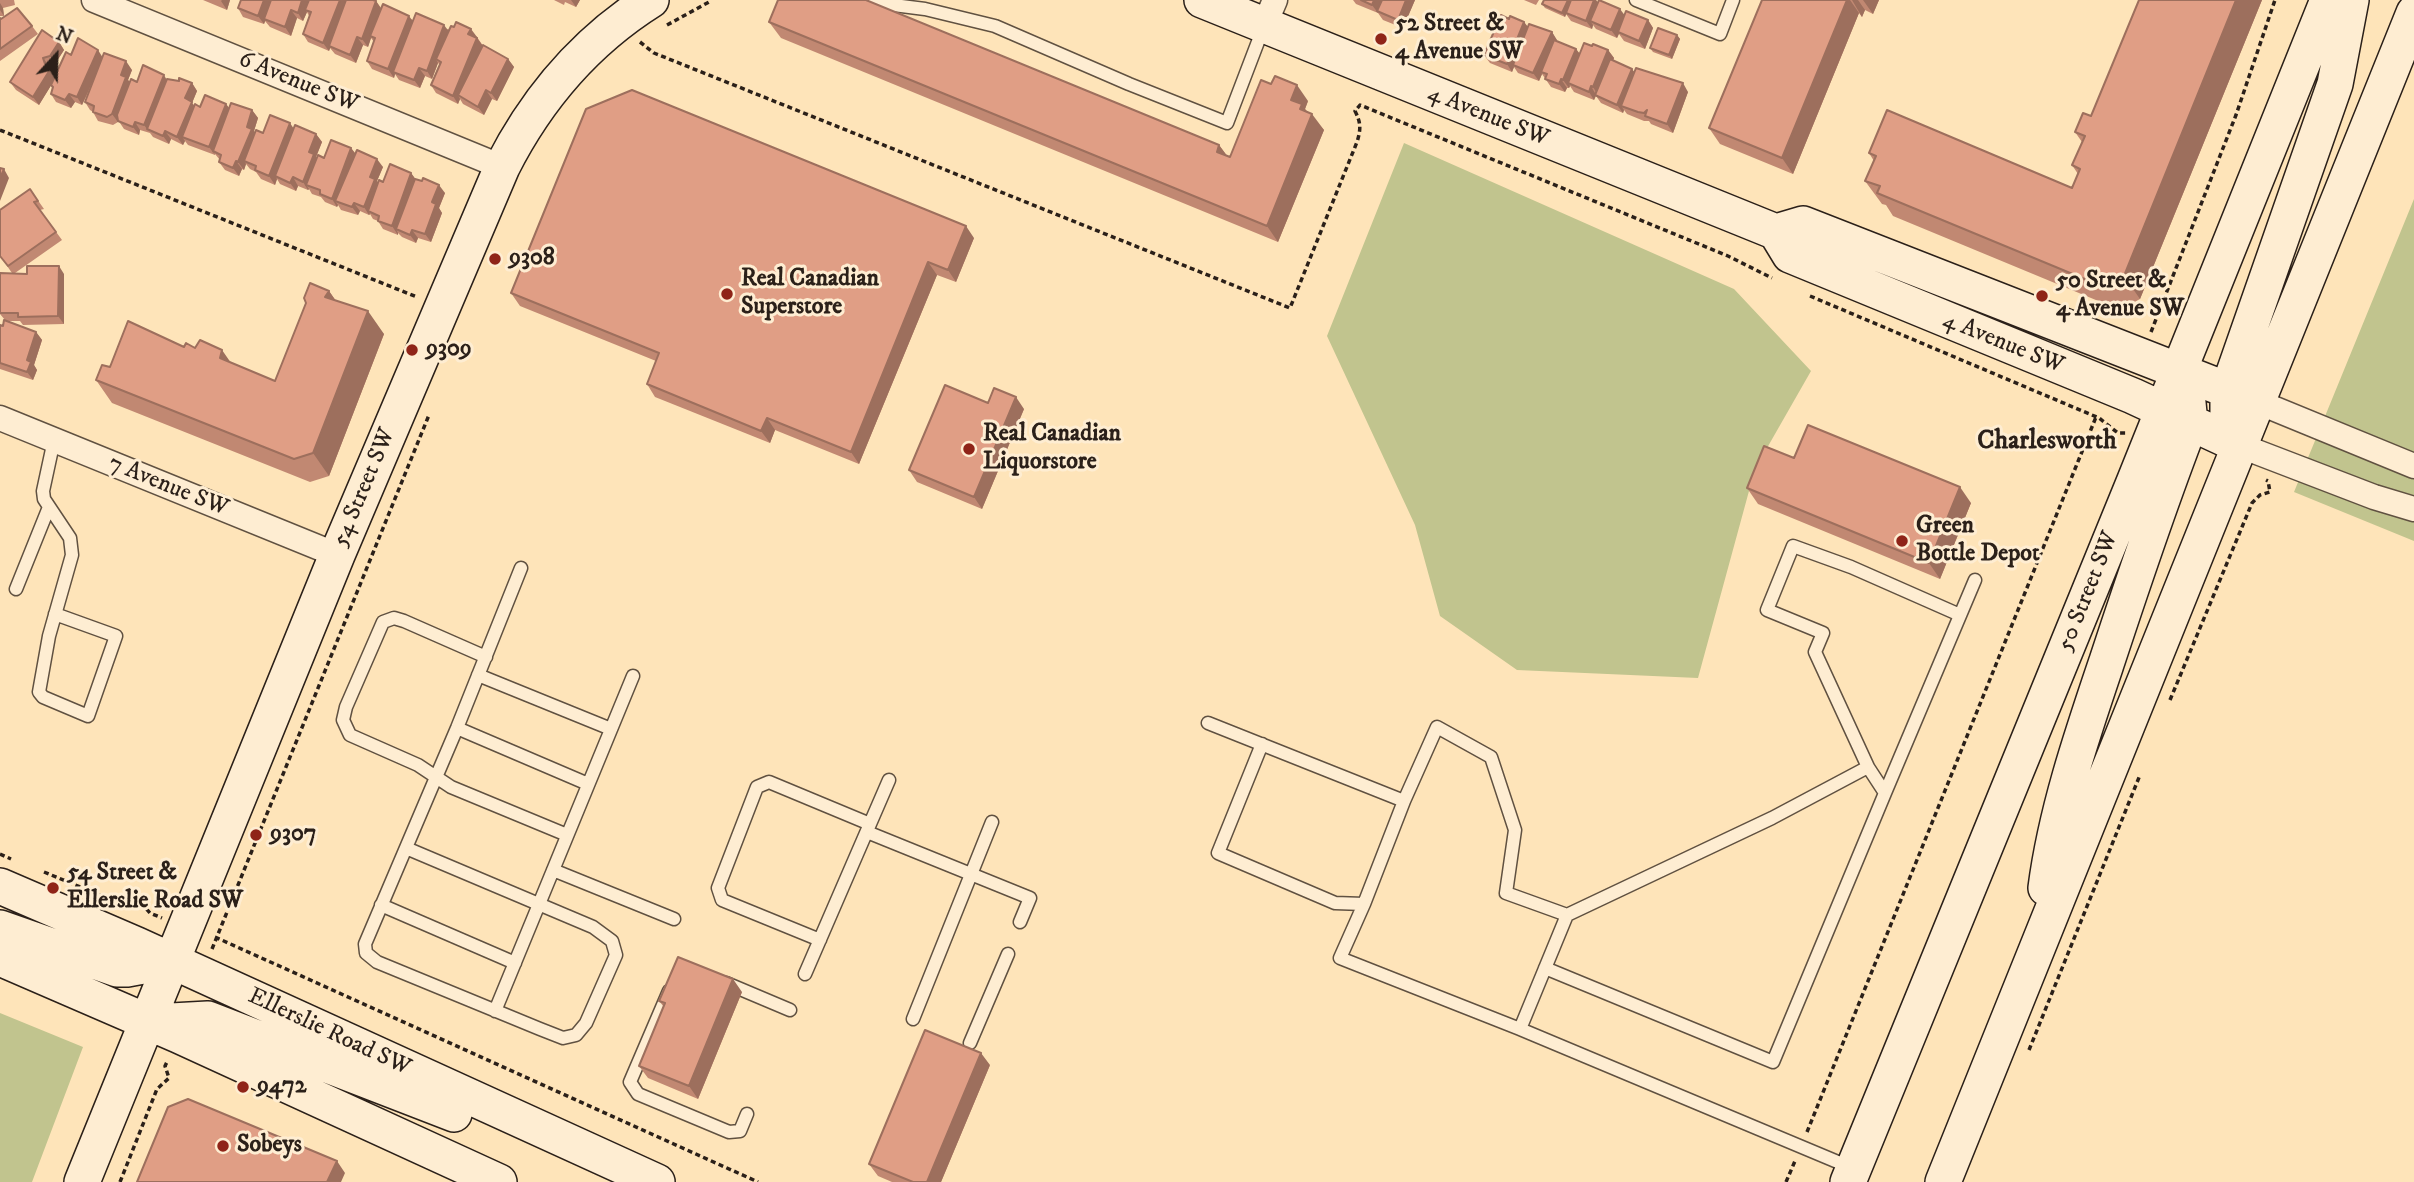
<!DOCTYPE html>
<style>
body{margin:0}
#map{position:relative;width:2414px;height:1182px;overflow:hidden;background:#fee4b9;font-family:"IM FELL DW Pica",serif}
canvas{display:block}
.north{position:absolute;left:21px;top:21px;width:70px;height:70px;-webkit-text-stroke:5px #feedd2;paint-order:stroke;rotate:22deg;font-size:19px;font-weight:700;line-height:28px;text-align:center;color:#2b2019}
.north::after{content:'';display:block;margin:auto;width:24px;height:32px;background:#2b2019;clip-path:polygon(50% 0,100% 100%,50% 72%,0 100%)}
</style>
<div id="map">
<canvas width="2414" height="1182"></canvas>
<div class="north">N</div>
</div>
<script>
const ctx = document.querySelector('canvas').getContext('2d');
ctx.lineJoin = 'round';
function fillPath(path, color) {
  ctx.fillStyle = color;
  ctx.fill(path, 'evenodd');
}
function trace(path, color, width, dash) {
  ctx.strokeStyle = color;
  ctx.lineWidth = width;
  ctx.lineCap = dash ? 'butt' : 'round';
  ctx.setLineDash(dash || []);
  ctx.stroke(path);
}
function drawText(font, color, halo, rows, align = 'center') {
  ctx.font = font + ' "IM FELL DW Pica",serif';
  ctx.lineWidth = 6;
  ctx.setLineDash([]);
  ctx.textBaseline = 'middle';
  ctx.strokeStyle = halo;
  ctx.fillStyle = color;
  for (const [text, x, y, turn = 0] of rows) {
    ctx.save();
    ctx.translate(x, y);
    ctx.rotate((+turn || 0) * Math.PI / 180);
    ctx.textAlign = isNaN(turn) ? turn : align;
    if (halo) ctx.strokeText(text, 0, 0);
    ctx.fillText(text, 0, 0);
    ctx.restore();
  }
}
const green = new Path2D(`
 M1404,143L1734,289L1811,371L1755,469L1698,678L1517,670L1440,616L1415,525L1327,336Z
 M2414,199V541L2294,492Z
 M0,1013L83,1047L32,1182H0Z`);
const path = new Path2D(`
 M667,25L709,2L708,0
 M640,42L654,53L1290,308L1357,142C1361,129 1361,123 1355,111L1360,105L1728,256L1772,278
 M0,130L417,297
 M1810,296L2099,418L2118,433H2126
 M2151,332L2236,115L2275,0
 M2170,700L2252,503L2260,495L2270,492L2268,481L2266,480
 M0,854L11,859
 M44,872L114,901L143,905L150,913L162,918
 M215,937L758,1182
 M212,949L429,415
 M2029,1050L2140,775
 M1807,1132L2096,417
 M120,1182L157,1089L169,1078L165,1066L168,1060
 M1786,1182L1795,1161`);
const lane = new Path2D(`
 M1636,0L1720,34L1733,0
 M870,2L925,9L995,26L1129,84L1227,123L1264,26
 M54,440L43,491L44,499L70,538L72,555L49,636L39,692L43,697L88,716L116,636L55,614
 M16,589L49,507
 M486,657L404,621L394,618L383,622L346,707L343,720L350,735L418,765L451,787L567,835
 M478,675L611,729
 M1208,723L1404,801L1437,727L1491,757L1515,830L1506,893L1567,915
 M457,728L588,784
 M1262,744L1218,853L1335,903L1364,904L1404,801
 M1868,767L1815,652L1823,633L1767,610L1793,546L1851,567L1960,615
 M1885,793L1975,580
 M867,832L1030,898L1020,922
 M406,848L593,927L612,941L616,955L586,1023L576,1035L563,1038L540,1029L377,962L366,953L365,944L457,728L521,568
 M553,870L674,919
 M1364,904L1340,958L1520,1029L1567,915L1772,818L1868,767L1885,793L1773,1062L1545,968
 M381,905L515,963
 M820,940L722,900L718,888L757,787L769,782L870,824
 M805,974L889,780
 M726,983L790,1010
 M669,991L630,1082L638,1094L729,1132L740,1131L747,1114
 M495,1011L633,676
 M913,1019L992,822
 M1520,1029L1852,1168
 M970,1043L1008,954`);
const street = new Path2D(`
 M94,0L502,167
 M1264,26L1275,0
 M2258,402L2414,466
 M0,418L337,555
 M2241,446L2374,497L2414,509`);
const secondary = new Path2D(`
 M1202,0L1776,232L1790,255L2133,396L2241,446
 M1776,232L1803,224L2258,402
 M2228,413V390L2335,84L2351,0
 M0,886L137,945L657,1182
 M2046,888C2056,811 2082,735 2107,661C2133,582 2160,502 2190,424L2188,403
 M0,928L117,969H127L170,961
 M0,958L178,1035L499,1182
 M153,1022L208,1019L454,1114
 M82,1182L337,555L502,167C537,98 586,41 651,0
 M1848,1182L2135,480L2328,0
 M1943,1182L2414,13`);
const wall = new Path2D(`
 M0,0H14L15,5L3,8L4,16H0Z
 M203,0H230L227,10Z
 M554,0H580L576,7L565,2L564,5Z
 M1353,0H1415L1403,28L1383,20L1378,13L1356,4Z
 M1524,0H1539L1536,5Z
 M1596,0L1598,3L1625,15L1648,20L1653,28L1645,49L1624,41L1619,34L1617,38L1596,29L1593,25L1592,29L1571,21L1566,14L1565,17L1545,8L1542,4Z
 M1762,0H1879L1873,14L1865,10L1862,17L1859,13L1793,174L1720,144L1709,128Z
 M2139,0H2262L2140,299L2120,310L1893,216L1886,205L1882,204L1865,181L1874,161L1869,153L2072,188L2078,174L2072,165L2082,142L2075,132L2091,116Z
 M376,1L381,8L413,20L477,37L483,46L508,59L514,67L497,101L492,99L484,115L463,104L460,99L458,104L436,93L431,85L440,65L438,63L432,79L425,76L420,88L399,80L395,74L394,78L372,69L367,61L374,42L371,38L368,47L363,45L356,63L335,54L330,48L329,51L308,42L303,34L309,16L307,12L303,21L297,18L291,36L270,27L265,21L264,24L243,17L238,8Z
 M0,18L32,26L38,34L0,61Z
 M1509,19L1524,22L1528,27L1552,32L1557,41L1576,49L1580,54L1592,46L1608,50L1614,58L1613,61L1635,72L1688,92L1673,133L1651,124L1649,121H1644L1627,114L1624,110L1623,113L1601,103L1596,96L1594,100L1574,92L1570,86L1569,88H1567L1565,92L1551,87L1542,74L1539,81L1518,73L1514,67L1512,72L1490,63L1484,55Z
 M769,22L1219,145L1227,156L1230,157L1308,101L1305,109L1324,130L1278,242L781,38Z
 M1677,35L1680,39L1672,59L1653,52L1650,48Z
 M59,42L64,50L55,64L49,67L56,74L71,55L102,57L132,70L128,80L130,82L167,80L192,83L197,91L192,103L194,105L200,107L226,104L229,108L252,110L258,118L254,131L255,133H263L294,128L316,134L322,142L316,157L317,158H324L351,148L355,153L383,167L377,181L378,183L411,173L415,179L445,193L439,208L442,213L431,242L418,238L416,243L402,237L398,233V235L383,229L378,221L373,219L370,214L369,215L360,211L358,215L341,210L338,205L337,207L325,202L321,197L312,194L309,189L308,190L298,186L296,191L280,184L277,179L275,185L261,179L256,172L250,169L246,164L244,170L242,169L239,176L225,170L219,162L220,160L215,154V155L188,145L185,141L183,145L171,139L169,144L153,137L150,133L140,130L139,135L124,129L118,120V122L113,125L98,121L93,112L90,110L85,102L90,89L82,105L75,102L71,108L56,102L51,94L52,88L51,85L39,105L16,90L10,82Z
 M30,189L44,209L40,210L62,240L15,273L64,274V324L23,325L20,321H7L36,332L42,340L34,365L37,370L33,380L0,369V325L3,326L5,320L0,314V273H12L0,256Z
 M974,238L956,282L937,275L859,464L775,430L770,443L655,397L647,384L656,361L520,306L511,293Z
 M329,291L336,301L384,334L329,476L310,482L112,403L96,380L110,367L184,347L230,362L275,381Z
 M988,403L1024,409L982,509L917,482L909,470Z
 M1747,488L1971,503L1940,579L1758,504Z
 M742,992L698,1099L648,1078L639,1066L664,1007L659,1001Z
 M990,1065L941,1182H892L878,1176L869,1164Z`);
const shadedWall = new Path2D(`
 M222,0H230L227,10L221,1Z
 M264,0H274L264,24L258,16Z
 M302,0H311L305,10L307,12L303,21L298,13Z
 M340,0H349L329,51L323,43Z
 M571,0H580L576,7Z
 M1374,0H1383L1378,13L1372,5Z
 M1406,0H1415L1403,28L1398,20Z
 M1568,0H1572L1565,17L1562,13Z
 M1594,0H1596L1601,7L1590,21L1593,25L1592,29L1586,21Z
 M1847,0H1850L1859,13L1793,174L1782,158Z
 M1852,0H1858L1865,10L1862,17Z
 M1863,0H1879L1873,14Z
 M2236,0H2262L2140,299L2124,276Z
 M376,1L382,10L370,36L371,38L368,47L362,39Z
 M0,3L3,8L4,16L0,10Z
 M1620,9L1626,17L1617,38L1611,30Z
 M291,10L297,18L291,36L285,27Z
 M409,16L415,24L393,72L395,74L394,78L388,69Z
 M1648,20L1653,28L1645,49L1639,41Z
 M1524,22L1530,30L1513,65L1514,67L1512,72L1507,64Z
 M444,25L450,33L436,59L438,63L432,79L427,71Z
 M471,29L477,37L474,42L468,34Z
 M1552,32L1557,40L1543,72H1541L1542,74L1539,81L1533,73Z
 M1677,35L1680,39L1672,59L1669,55Z
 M357,37L363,45L356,63L350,55Z
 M477,38L483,46L458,95L460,99L458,104L453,96Z
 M59,42L64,50L55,64L50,56Z
 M1576,49L1582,57L1568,83L1570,86L1569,88L1563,80Z
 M98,50L103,58L82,105L77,97Z
 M1608,50L1614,58L1598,95L1593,87Z
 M43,58L57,76L39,105L33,97L45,64Z
 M508,59L514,67L497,101L491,93Z
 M126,61L132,70L128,80L132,85L118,122L112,114L121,75Z
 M419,68L425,76L420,88L414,80Z
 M1632,69L1638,77L1621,106L1624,110L1623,113L1617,105Z
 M164,75L169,84L147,129L150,133L144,125Z
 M1561,79L1567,88L1565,92L1559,84Z
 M192,83L197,91L192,103L197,110L182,137L185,141L183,145L177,137L185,98Z
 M1683,83L1688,92L1673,133L1667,124Z
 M1297,85L1308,101L1305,109L1311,117L1312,114L1324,130L1278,242L1267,226L1291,100Z
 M1591,86L1596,95L1594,100L1589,92Z
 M486,90L492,99L484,115L478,107Z
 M69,94L75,102L71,108L65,100Z
 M226,104L232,112L213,151L215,155L209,147Z
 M252,110L258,118L254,131L258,137L244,161L246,164L244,170L238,162Z
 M135,122L140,130L139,135L133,127Z
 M290,123L296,132L275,176L277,179L275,185L269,176Z
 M165,131L171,139L169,144L163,136Z
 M316,134L322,142L316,157L319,162L306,185L309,189L308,190L303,182L309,152Z
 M1219,145L1231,161L1217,152Z
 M351,148L357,156L335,201L338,205L337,207L332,199Z
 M377,159L383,167L377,181L381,187L368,211L370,214L369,215L364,207L370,177Z
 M236,161L242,169L239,176L233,168Z
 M4,169L9,178L0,201V178Z
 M411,173L417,181L396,229L398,233V235L392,226Z
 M293,177L298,186L296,191L290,183Z
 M439,185L445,193L439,208L442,213L431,242L425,234L432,202Z
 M354,203L360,211L358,215L352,207Z
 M966,226L974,238L956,282L948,270Z
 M412,230L418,238L416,243L410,235Z
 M928,262L937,275L859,464L851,452Z
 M59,266L64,274V324L58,316Z
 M329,291L345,314L325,297Z
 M368,311L384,334L329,476L313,453Z
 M36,332L42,340L34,365L37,370L33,380L27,372V360Z
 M222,350L238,373L220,358Z
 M1016,397L1024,409L982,509L974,497Z
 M767,418L775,430L770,443L761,431Z
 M1960,487L1971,503L1940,579L1929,563Z
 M733,979L742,992L698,1099L689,1086Z
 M981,1053L990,1065L941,1182H927Z
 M337,1161L345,1173L341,1182H327Z`);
const building = new Path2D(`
 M241,0H264L258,16L238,8Z
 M271,0H302L298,13L291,10L285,27L264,19Z
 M309,0H340L323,43L303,34L311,12L305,10Z
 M346,0H373L376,1L362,39L357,37L350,55L329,46Z
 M778,0H866L1219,145L1217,152L1230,157L1261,80L1271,84L1275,76L1297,85L1291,100L1302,104L1300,109L1312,114L1267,226L769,22Z
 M1361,0H1374L1372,5Z
 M1382,0H1406L1398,20L1377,11Z
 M1544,0H1568L1562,13L1542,4Z
 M1571,0H1594L1586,21L1566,13Z
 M1599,0L1620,9L1611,30L1590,21Z
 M1762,0H1847L1782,158L1709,128Z
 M2139,0H2236L2124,276L2104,287L1877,193L1880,186L1865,181L1876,156L1869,153L1887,110L2072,188L2080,169L2072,165L2085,136L2075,132L2083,113L2091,116Z
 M383,4L409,16L388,69L367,61L375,38L370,36Z
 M17,8L32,26L0,49V18L1,19Z
 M1626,11L1648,20L1639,41L1618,32Z
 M416,13L444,25L427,71L419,68L414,80L393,72Z
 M1501,15L1509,19L1510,16L1524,22L1507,64L1484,55Z
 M456,22L471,29L468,34L477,38L453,96L431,85L441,62L436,59L451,26L454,27Z
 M1529,24L1552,32L1533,73L1513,65Z
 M1658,28L1677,35L1669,55L1650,48Z
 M42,30L59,42L50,56L43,58L45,64L51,68L33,97L10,82Z
 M78,38L98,50L77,97L69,94L65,100L51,94L53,87L51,85L66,52L71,55Z
 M1554,40L1576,49L1563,80L1561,79L1559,84L1545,79L1547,74L1541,72Z
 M1584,43L1592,46L1593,44L1608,50L1593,87L1591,86L1589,92L1568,83Z
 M483,45L508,59L491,93L486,90L478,107L458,95Z
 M104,53L126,61L121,75L126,77L112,114L107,117L93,112L94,106L85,102Z
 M1610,59L1632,69L1617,105L1595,95Z
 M143,65L164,75L144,125L135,122L133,127L118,121L117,115L131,79L137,82Z
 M1636,68L1683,83L1667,124L1645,116L1647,110L1644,113L1638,112L1621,106Z
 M179,78L192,83L185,98L192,102L177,137L165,131L163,136L147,129L167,79L179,81Z
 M632,90L966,226L948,270L928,262L851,452L767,418L761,431L647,384L659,353L511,293L586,109Z
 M205,95L226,104L209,147L182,137L195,104L200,107Z
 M231,103L252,110L247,127L252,129L238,162L236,161L233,168L219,162L221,155L213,151Z
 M270,115L290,123L269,176L255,170L256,166L244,161L256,130L263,133Z
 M295,125L316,134L309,152L314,154L303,182L293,177L290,183L275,176Z
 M331,140L351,148L332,199L320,194V190L306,185L318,155L324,158Z
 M357,150L377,159L370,177L375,179L364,207L354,203L352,207L335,201Z
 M390,164L411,173L392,226L378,221L379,216L368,211L379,180L383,182Z
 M0,168L4,169L0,178Z
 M423,178L439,185L432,202L436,204L425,234L412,230L410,235L396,229L415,179L422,181Z
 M30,189L38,201L34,202L56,232L8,266L0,256V210Z
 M27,266H59L58,316L18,317V313H0V273L27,274Z
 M310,283L329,291L325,297L368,311L313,453L294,459L96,380L102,365L110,367L128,321L184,347L186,343L195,348L200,340L222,350L220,358L275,381L306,303L304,298Z
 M4,320L36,332L27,360L31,362L27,372L0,363V325L3,326Z
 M945,385L988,403L994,388L1016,397L974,497L909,470Z
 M1808,425L1960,487L1929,563L1747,488L1764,446L1794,458Z
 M678,957L733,979L689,1086L639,1066L665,1003L659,1001Z
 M925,1030L981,1053L927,1182H913L869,1164Z
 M188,1099L337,1161L327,1182H137L168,1107Z`);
const markers = [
 [1381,39,7,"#8f2418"],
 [495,259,7,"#8f2418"],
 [727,294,7,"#8f2418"],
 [2042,296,7,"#8f2418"],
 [412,350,7,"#8f2418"],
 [969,449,7,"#8f2418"],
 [1902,541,7,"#8f2418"],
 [256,835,7,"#8f2418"],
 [53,888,7,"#8f2418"],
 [243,1087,7,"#8f2418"],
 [223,1146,7,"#8f2418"]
];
const poiNames = [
 ["52 Street &",1395,25],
 ["4 Avenue SW",1395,53],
 ["9308",509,259],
 ["Real Canadian",741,280],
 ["Superstore",741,308],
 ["50 Street &",2056,282],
 ["4 Avenue SW",2056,310],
 ["9309",426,350],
 ["Real Canadian",983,435],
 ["Liquorstore",983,463],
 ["Green",1916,527],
 ["Bottle Depot",1916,555],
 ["9307",270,835],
 ["54 Street &",67,874],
 ["Ellerslie Road SW",67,902],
 ["9472",257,1087],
 ["Sobeys",237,1146]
];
const streetNames = [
 ["6 Avenue SW",298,83,22],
 ["4 Avenue SW",1488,117,22],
 ["4 Avenue SW",2003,344,22],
 ["7 Avenue SW",168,487,22],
 ["54 Street SW",365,488,-67],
 ["50 Street SW",2089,592,-68],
 ["Ellerslie Road SW",329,1033,25]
];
const neighbourhoodNames = [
 ["Charlesworth",2047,443]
];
fillPath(green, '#c1c48e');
trace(lane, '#605141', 15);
trace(street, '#605141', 27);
trace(secondary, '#2b2019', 38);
trace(path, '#2b2019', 3.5, [5, 3.5]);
trace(lane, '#feedd2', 12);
trace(street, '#feedd2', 24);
trace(secondary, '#feedd2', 35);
fillPath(wall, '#c18872');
fillPath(shadedWall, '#9d6f5d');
fillPath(building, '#e09e85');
trace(building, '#9d6f5d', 2);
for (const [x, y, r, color] of markers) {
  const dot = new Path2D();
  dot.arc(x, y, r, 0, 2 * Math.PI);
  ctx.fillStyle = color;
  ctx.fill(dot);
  trace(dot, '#feedd2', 2.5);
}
drawText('bold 24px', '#2b2019', '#feedd2', poiNames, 'left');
drawText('24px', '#2b2019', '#feedd2', streetNames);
drawText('bold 26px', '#2b2019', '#feedd2', neighbourhoodNames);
</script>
